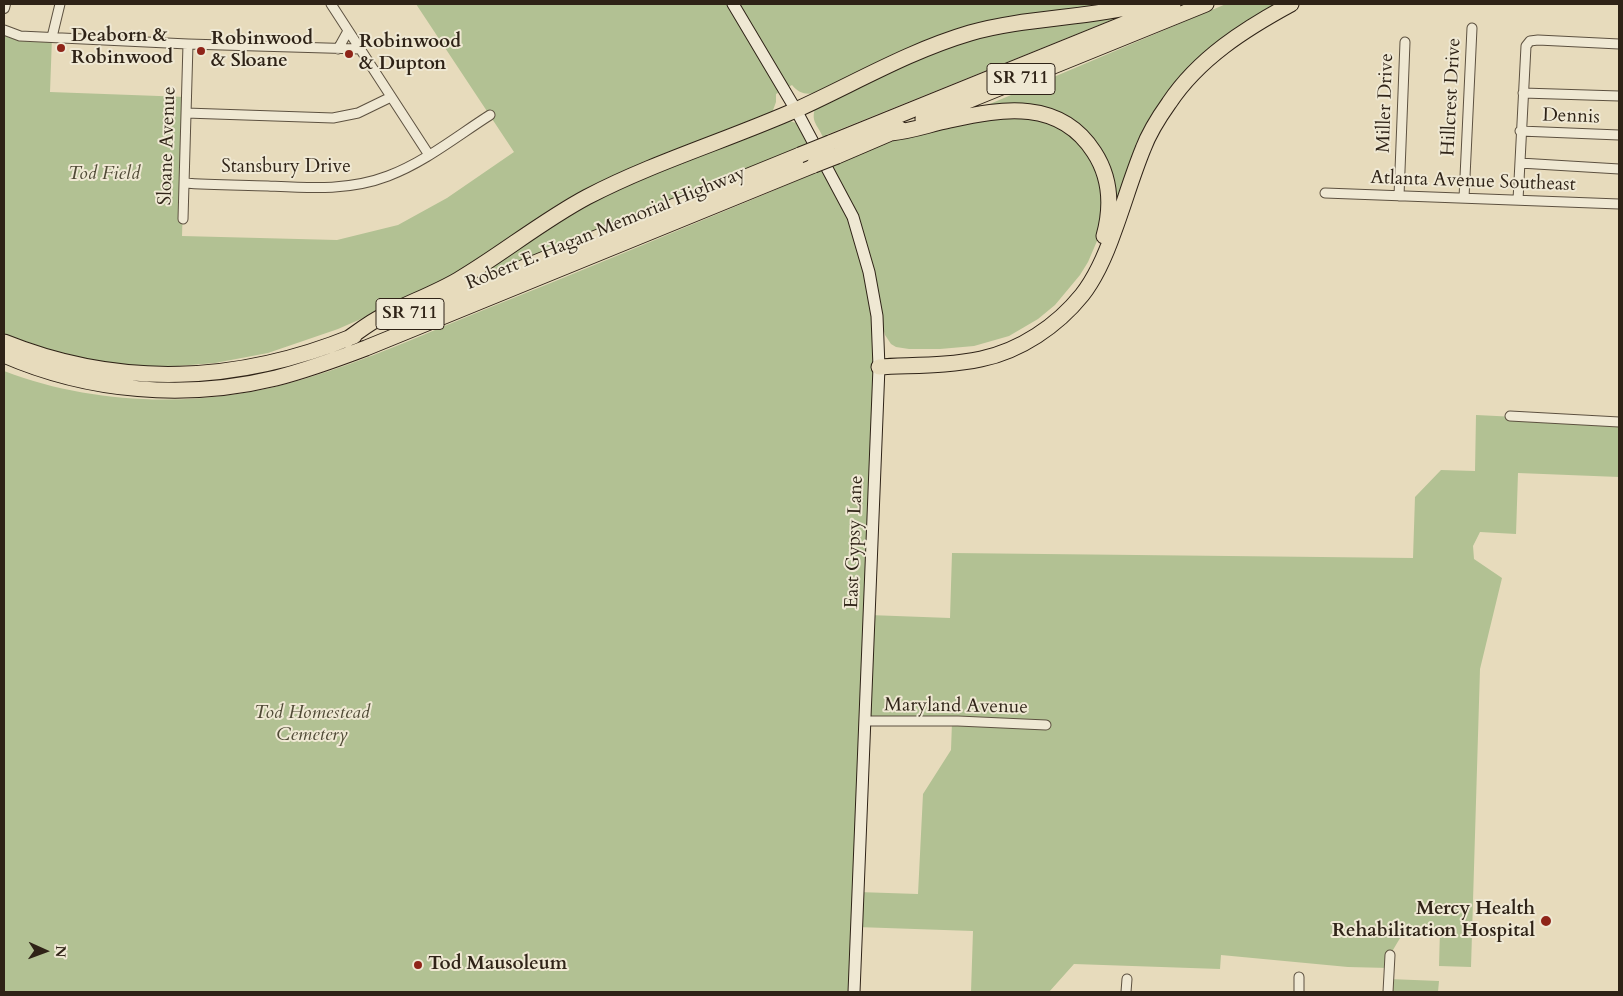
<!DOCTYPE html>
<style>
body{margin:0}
#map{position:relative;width:1623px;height:996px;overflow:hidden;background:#e7dbbc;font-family:Cardo,serif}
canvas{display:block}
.frame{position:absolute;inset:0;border:5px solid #2f2317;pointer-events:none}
.north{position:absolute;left:20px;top:926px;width:50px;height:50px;-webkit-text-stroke:4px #efe8d3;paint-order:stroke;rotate:92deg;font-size:14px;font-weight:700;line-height:20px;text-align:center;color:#2f2317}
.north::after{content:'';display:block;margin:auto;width:18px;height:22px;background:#2f2317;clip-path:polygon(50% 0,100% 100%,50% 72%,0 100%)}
</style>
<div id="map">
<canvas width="1623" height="996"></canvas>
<div class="frame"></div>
<div class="north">N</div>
</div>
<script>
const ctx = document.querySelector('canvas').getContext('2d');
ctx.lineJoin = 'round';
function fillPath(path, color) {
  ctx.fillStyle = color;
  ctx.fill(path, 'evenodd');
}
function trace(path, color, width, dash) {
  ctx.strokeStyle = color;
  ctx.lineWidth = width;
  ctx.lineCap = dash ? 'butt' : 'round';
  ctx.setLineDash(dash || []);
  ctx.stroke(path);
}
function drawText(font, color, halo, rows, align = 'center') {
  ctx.font = font + ' Cardo,serif';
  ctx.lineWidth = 4;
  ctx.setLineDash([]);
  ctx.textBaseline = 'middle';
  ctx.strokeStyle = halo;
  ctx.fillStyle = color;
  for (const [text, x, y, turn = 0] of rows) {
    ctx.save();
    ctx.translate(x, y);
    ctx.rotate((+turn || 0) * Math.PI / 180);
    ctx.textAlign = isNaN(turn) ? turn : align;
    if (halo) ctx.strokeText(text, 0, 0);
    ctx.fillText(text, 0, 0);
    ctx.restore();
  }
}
const green = new Path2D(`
 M416,4H1120L904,51L895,53L815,93C805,95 799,93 792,85L776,94V102L772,113L640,168L434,287L338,329L268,353L215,363L165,367H142L89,360L62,354L4,334V30L52,37L50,92L186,97L182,236L337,240L398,225L447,198L514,152Z
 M1226,4H1285L1185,79L1116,215L1113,200L1071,122L978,109Z
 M1117,14L1119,17L826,135L830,143L797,148L455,288L588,201L787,120L796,123L807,144L823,137C817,124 810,121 816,106L894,67L979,36Z
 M997,115L1043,118L1074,135L1101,175L1102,223L1097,241L1088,262L1080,275L1055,305L1038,319L1009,336L974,346L940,349H909L896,347L891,344L885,335L882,324L869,615L950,618L952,553L1413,558L1415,497L1441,470L1475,471L1476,415L1619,422V477L1518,473L1516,534L1480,532L1473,546L1474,559L1502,578L1480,669L1471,967L1439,966L1440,930L1406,928L1390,955L1389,968L1348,967L1221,955L1220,969L1074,964L1049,992H971L973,931L857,927L854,992H4V371C98,407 208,408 304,379C366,361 426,333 486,309C574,274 661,237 749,201C780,188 810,175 841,162C857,156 873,148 890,142C925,130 961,122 997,115ZM870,721L952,722L951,750L923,794L918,894L858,892Z
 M1389,979L1439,981L1438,992H1388Z`);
const minor = new Path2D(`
 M331,4L429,155
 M4,30L20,36L188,44L360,49
 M52,37L60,4
 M338,49L348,31
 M1523,93L1619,96
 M186,113L333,118L358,113L391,97
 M1520,131L1619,135
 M1520,163L1619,169
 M184,183C212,185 240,185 268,186C309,188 349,191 388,176C425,162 457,136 490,115
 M1325,193L1619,204
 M1399,196L1405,42
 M1464,198L1472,28
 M1518,200L1526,46L1530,41L1538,40L1619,44
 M183,219L188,44
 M1510,416L1619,422
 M865,721H958L1046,725
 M1126,992L1127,979
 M1299,992V977
 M1388,992L1390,955`);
const tertiary = new Path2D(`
 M4,8L5,4`);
const secondary = new Path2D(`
 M733,4L796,110L853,217L869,272L877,316L879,367L854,992`);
const motorway = new Path2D(`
 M923,119L1206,4
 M891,133C912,131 930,124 950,120C1003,108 1060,99 1094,152C1111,178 1112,207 1104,236
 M830,143L1173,4
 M837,156L900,129
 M419,310L800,155
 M346,340C358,332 370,322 383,316C408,303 434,294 458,280C502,254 542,221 587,197C654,162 728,140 798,109C855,83 909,51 970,33C1026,17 1086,19 1143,4
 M4,342C120,389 239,383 354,336
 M4,355C89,392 186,400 276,378C307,370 337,359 366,348L814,165
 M879,367C913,365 948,366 981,359C1020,351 1057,326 1082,295C1097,276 1106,254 1114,231C1124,204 1132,176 1143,149C1149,133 1159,117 1169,103C1199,58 1245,29 1291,4`);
const motorwayBridge = new Path2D(`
 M800,155L830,143
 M814,165L837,156`);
const markers = [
 [61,48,5,"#8f2418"],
 [201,51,5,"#8f2418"],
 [349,54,5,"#8f2418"],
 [1546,921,6,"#8f2418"],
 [418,965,5,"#8f2418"]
];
const shields = [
 [1021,79,68],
 [410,314,68]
];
const shieldNames = [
 ["SR 711",1021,79],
 ["SR 711",410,314]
];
const poiNames = [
 ["Deaborn &",71,37],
 ["Robinwood",71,59],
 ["Robinwood",211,40],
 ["& Sloane",211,62],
 ["Robinwood",359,43],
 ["& Dupton",359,65],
 ["Mercy Health",1535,910,"right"],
 ["Rehabilitation Hospital",1535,932,"right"],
 ["Tod Mausoleum",428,965]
];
const streetNames = [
 ["Hillcrest Drive",1452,97,-87],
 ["Miller Drive",1386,103,-88],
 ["Dennis",1571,117,2],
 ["Sloane Avenue",168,146,-88],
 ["Stansbury Drive",286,168],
 ["Atlanta Avenue Southeast",1473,182,2],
 ["Robert E. Hagan Memorial Highway",606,229,-22],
 ["East Gypsy Lane",855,542,-88],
 ["Maryland Avenue",956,707,1]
];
const parkNames = [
 ["Tod Field",104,175],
 ["Tod Homestead",312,714],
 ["Cemetery",312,736]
];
fillPath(green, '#b2c193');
trace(minor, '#5d5140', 11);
trace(tertiary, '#5d5140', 12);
trace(secondary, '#2f2317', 13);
trace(motorway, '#2f2317', 17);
trace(minor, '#efe8d3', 9);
trace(tertiary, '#efe8d3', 10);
trace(secondary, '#efe8d3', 11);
trace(motorway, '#e7dbbc', 15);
trace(motorwayBridge, '#2f2317', 17, []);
trace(motorwayBridge, '#e7dbbc', 15);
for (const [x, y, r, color] of markers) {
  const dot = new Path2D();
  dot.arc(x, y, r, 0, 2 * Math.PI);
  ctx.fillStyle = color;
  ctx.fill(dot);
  trace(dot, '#efe8d3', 2);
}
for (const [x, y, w] of shields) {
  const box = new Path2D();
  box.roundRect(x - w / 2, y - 15.5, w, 31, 4);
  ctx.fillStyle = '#efe8d3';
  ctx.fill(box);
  trace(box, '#2f2317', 1);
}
drawText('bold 18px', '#2f2317', null, shieldNames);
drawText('bold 19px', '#2f2317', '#efe8d3', poiNames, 'left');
drawText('19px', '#2f2317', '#efe8d3', streetNames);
drawText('italic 19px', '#504a36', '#efe8d3', parkNames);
</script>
